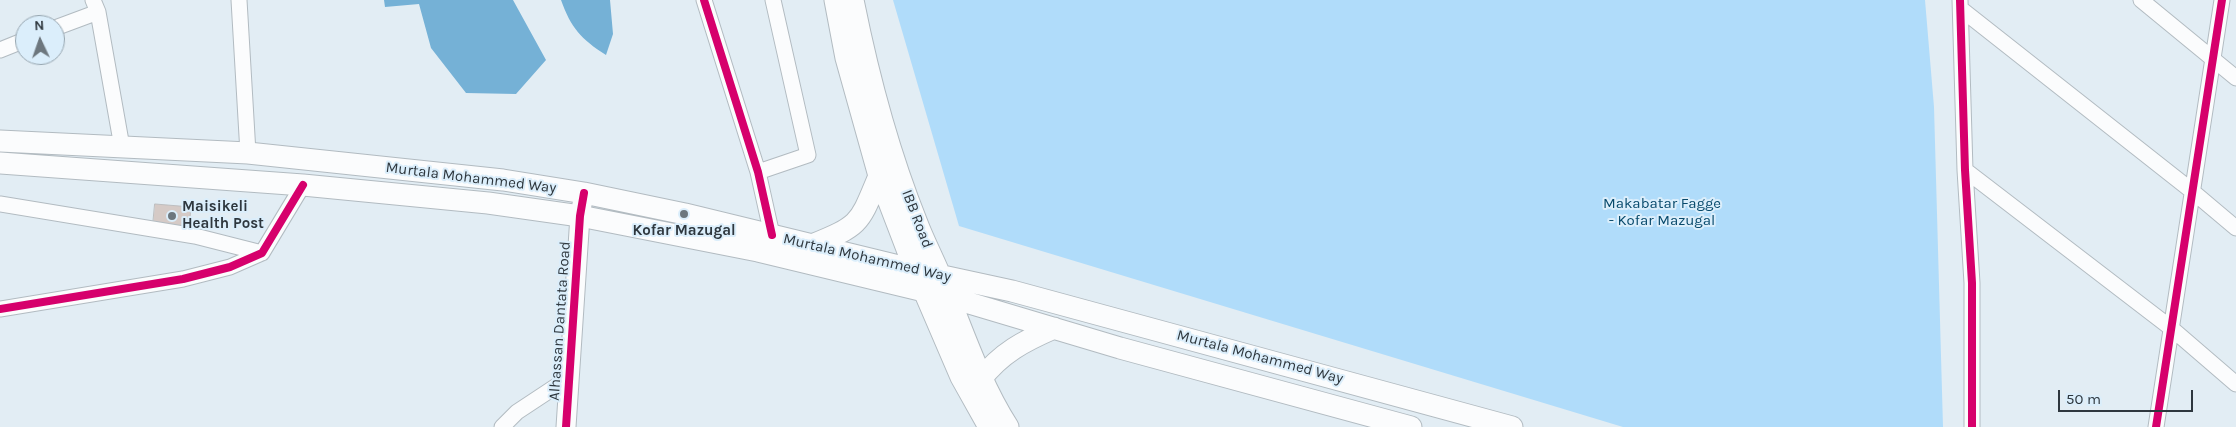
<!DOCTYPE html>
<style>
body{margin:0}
#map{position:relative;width:2236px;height:427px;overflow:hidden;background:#e2edf4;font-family:Karla,sans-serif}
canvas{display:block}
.north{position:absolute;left:15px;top:15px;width:50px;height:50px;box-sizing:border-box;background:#dbeefb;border:1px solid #96a5af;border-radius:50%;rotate:357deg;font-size:14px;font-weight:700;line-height:20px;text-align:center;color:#2e373e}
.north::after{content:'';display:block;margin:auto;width:18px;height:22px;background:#6d777e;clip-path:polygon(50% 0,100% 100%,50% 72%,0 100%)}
.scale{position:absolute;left:2058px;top:390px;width:135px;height:22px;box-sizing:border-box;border:2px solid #2e373e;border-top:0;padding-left:6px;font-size:15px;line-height:18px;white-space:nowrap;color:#2e373e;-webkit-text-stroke:4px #dbeefb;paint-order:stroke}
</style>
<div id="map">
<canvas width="2236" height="427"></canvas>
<div class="north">N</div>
<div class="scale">50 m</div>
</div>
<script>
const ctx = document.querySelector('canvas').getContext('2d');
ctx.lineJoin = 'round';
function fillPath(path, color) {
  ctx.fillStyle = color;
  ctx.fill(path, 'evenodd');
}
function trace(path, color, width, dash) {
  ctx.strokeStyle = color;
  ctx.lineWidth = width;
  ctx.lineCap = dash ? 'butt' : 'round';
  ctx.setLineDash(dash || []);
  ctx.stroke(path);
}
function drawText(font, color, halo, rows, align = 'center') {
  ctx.font = font + ' Karla,sans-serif';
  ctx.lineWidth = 4;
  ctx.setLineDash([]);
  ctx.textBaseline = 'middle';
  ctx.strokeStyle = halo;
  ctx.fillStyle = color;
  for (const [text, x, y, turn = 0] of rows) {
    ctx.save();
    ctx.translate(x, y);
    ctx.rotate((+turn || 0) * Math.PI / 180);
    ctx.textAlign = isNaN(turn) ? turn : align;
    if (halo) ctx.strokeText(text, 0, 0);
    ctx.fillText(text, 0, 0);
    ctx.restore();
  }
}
const green = new Path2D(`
 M893,0H1925L1934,107L1943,427H1623L959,226Z`);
const water = new Path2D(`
 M384,0H513L546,60L516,94L466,93L431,48L419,4L385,7Z
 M561,0H610L613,34L606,55C581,39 571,28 561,0Z`);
const building = new Path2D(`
 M155,204L191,207L189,228L153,225Z`);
const minor = new Path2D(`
 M93,0L98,12L122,147
 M239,0L248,153
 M704,0L758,172L772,235
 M1960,0L1965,170L1972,283V427
 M2141,0L2236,78
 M1961,9L2192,191L2236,228
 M55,28L98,12
 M0,50L25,40
 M1965,170L2171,328L2236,384
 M758,172L808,155L773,0
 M0,204L195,236L262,253
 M0,309L183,279L230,267L262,253L303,185
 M502,427L517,412L570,377
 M2156,427L2222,0`);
const tertiary = new Path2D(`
 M566,427L580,216L584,193`);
const secondary = new Path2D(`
 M835,0L846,58L879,176L915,270L961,377L989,427
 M853,0C868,75 888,151 917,223C925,244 936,264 944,285C964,334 980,383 1008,427
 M0,141L248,153L503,180L584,193L685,214L915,270L1012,291L1512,427
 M0,163L303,185L488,203L580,216L758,251L949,297L1120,348L1411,427
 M812,245C861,225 859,224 879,176
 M981,379C1001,353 1024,341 1054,328`);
const cycleway = new Path2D(`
 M704,0L758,172L772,235
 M1960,0L1965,170L1972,283V427
 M0,309L183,279L230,267L262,253L303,185
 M566,427L580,216L584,193
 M2156,427L2222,0`);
const markers = [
 [684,214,5,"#6d777e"],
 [172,216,5,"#6d777e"]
];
const streetNames = [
 ["Murtala Mohammed Way",471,178,7],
 ["IBB Road",917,219,69],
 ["Murtala Mohammed Way",867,258,13],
 ["Alhassan Dantata Road",560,321,-86],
 ["Murtala Mohammed Way",1260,357,15]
];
const parkNames = [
 ["Makabatar Fagge",1662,204],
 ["- Kofar Mazugal",1662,221]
];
const poiNames = [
 ["Maisikeli",182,207],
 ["Health Post",182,224],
 ["Kofar Mazugal",684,231,"center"]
];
fillPath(green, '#b0dcfa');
fillPath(water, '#75b1d6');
fillPath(building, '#d5cac6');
trace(building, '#bdbebf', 1);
trace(minor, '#b2bbc1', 17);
trace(tertiary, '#b2bbc1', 21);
trace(secondary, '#b2bbc1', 23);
trace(minor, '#fbfcfd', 15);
trace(tertiary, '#fbfcfd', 19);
trace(secondary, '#fbfcfd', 21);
trace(cycleway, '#d6006c', 8);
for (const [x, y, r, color] of markers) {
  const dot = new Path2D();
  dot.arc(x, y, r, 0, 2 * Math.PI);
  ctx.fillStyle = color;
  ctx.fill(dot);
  trace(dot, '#dbeefb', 2);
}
drawText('15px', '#2e373e', '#dbeefb', streetNames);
drawText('15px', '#084a6c', '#dbeefb', parkNames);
drawText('bold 15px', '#2e373e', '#dbeefb', poiNames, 'left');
</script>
